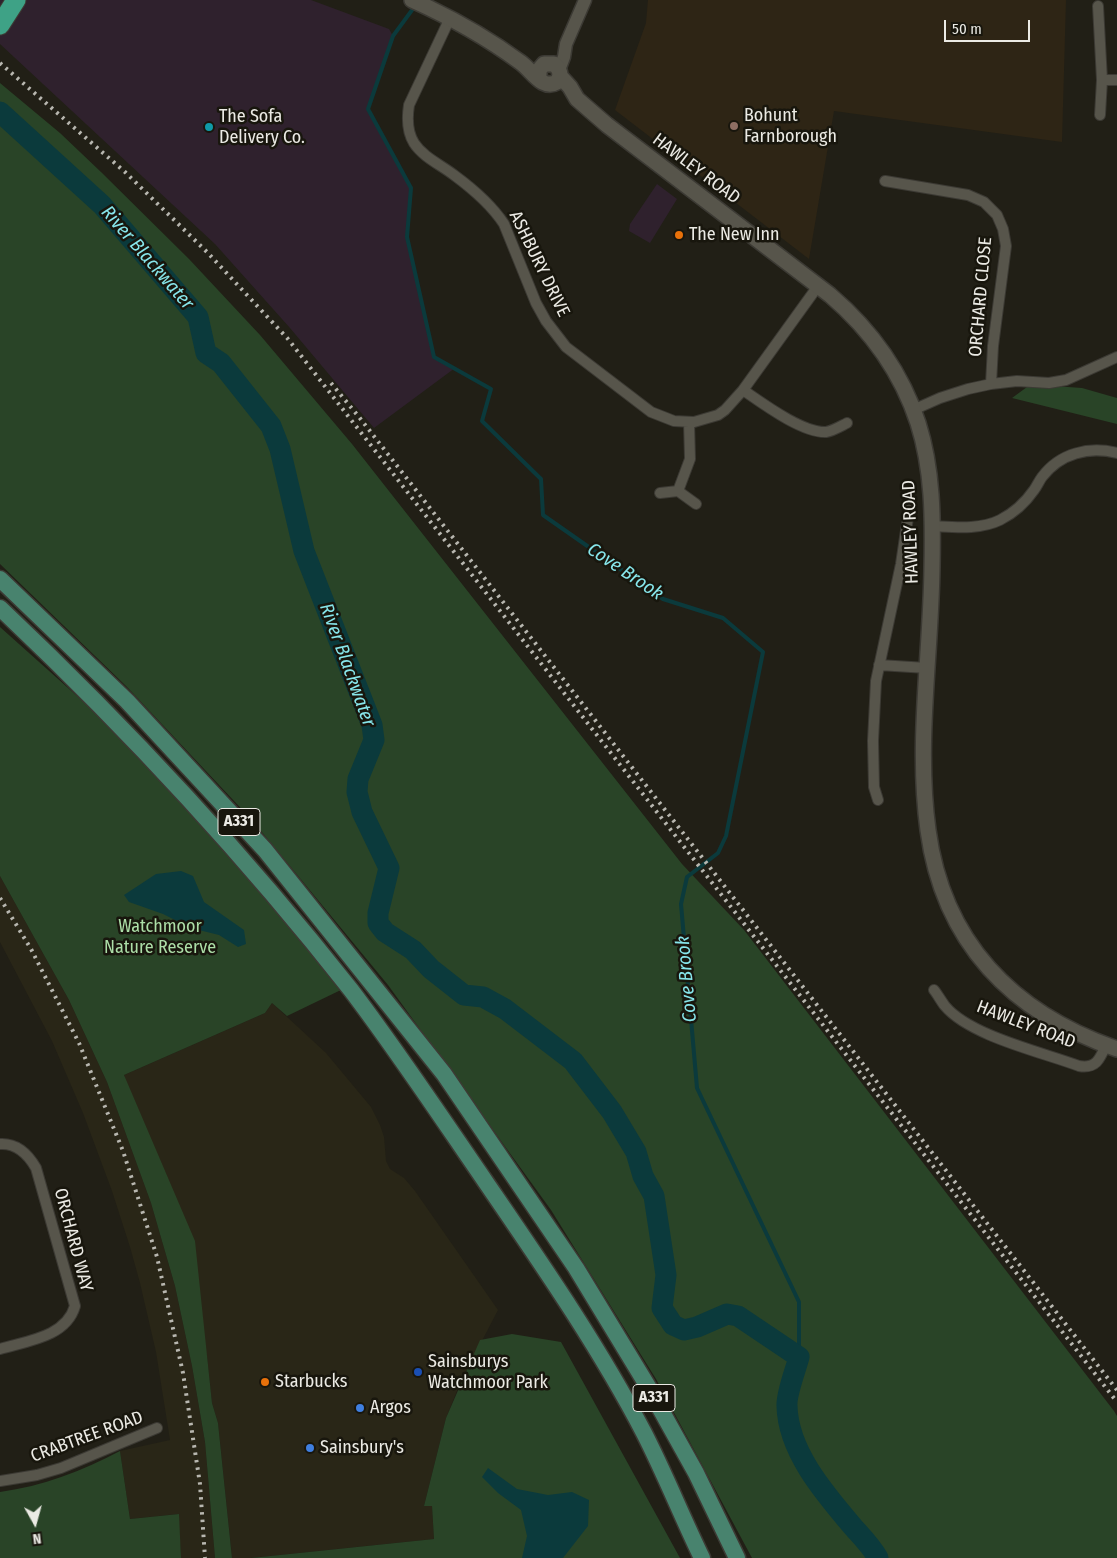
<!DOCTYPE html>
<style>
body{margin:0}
#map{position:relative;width:1117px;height:1558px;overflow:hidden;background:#211f16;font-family:"Fira Sans Condensed",sans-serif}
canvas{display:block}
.north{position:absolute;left:10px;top:1498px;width:50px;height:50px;-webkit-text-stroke:4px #18160d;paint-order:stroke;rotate:173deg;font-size:14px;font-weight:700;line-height:20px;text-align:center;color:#ebeae4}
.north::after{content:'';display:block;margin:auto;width:18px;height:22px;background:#ebeae4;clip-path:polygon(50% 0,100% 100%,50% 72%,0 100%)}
.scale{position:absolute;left:944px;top:20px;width:86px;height:22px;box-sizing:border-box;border:2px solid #ebeae4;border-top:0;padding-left:6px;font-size:15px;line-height:18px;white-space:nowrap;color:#ebeae4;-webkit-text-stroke:4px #18160d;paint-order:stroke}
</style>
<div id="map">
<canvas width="1117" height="1558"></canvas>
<div class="north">N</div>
<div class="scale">50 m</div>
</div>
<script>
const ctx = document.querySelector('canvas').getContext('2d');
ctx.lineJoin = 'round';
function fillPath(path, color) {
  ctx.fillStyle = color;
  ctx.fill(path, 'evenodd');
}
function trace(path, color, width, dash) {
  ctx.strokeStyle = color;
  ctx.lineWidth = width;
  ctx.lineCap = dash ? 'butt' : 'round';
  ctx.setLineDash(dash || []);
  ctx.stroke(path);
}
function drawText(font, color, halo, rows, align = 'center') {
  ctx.font = font + ' "Fira Sans Condensed",sans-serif';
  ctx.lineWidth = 5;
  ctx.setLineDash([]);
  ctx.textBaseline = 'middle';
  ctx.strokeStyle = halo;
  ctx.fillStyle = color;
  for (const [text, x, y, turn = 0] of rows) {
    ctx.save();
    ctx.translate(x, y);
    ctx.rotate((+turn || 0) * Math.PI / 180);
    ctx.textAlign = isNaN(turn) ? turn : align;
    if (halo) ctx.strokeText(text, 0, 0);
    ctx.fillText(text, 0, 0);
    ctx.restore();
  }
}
const built = new Path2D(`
 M0,876L69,1000L107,1082L151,1203L175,1286L192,1366L205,1442L215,1558H181L178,1514L130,1519L120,1451L170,1440L156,1352L140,1283L130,1247L112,1191L83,1113L52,1041L0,942Z
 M272,1003L326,1053L371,1107L380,1125L384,1137L386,1161L390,1169L404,1178L415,1191L498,1310L461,1381L446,1418L424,1506L432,1505L434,1539L251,1558H232V1557L218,1423L212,1403L207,1357L124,1075L265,1013Z`);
const industrial = new Path2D(`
 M0,0H311L389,29L393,36L368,109L411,188L407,237L434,356L455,368L374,428L290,328L215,244L0,44Z
 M657,184L677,199L650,243L629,231L630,224Z`);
const education = new Path2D(`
 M648,0H1066L1062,142L834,111L809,259L615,110L646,23Z`);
const green = new Path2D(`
 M0,83L60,133L101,172L189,259L260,335L352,444L682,864L744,930L1114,1411L1117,1416V1558H752L656,1379L551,1210L388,985L251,819L126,686L0,564Z
 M1054,386L1082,388L1117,398V424L1012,398L1027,387Z
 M0,627L105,721L224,845L345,988L287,1016L272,1003L265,1013L124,1075L195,1241L212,1403L218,1423L232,1558H215L205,1442L192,1366L175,1286L151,1203L107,1082L69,1000L0,876Z
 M512,1334L561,1342L680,1558H251L434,1539L432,1506H424L446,1418L480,1340Z
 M120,1451L130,1519L179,1514L181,1558H0V1492C43,1486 82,1471 120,1451Z`);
const water = new Path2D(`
 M181,871L193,876L204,902L244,930L246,944L238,947L219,935L191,928L163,914L129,902L124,895L156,874Z
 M488,1468L517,1489L548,1495L572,1492L589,1500L588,1526L563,1558H522L527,1536L521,1510L498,1493L482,1477Z`);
const stream = new Path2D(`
 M415,6L393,36L368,109L411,188L407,237L434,357L491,389L482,421L541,479L543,515L663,599L723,618L763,652L726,836L718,853L687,877L681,904L697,1088L799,1302V1357`);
const river = new Path2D(`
 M0,112L102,205L198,317L206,353L221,363L271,426L280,449L304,551L372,725L374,740L358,779L357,792L362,812L389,868L378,913V923L385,932L413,950L431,969L464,995L483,997L505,1009L573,1061L612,1112L636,1152L643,1176L654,1196L666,1275L662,1308L673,1325L684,1330L697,1327L727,1314L738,1316L799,1357C796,1369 786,1394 787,1406C788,1452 826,1495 854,1528C863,1538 871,1546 878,1558`);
const minor = new Path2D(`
 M1098,6L1102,80L1100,115
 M450,18L409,105C407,118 407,132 414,143C423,157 441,165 454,175C473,189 491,204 504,224L536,303L546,321L566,347L651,412L674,421L694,422L718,415L725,410L743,390L818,286
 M1102,80H1117
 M885,181L968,195L984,202L997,215L1003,229L1006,246L993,346L991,384
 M743,390C762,403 802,433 826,432C833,431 841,426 847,423
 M913,410L940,398L968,389L991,384L1017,381L1049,383L1066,380L1117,357
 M678,491L690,459L689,422
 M660,493L678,491L696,504
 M932,526C954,527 980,530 1000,520C1014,513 1025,503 1034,490C1037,486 1039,481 1042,477C1060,453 1089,446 1117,453
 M879,665L927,668
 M878,800L874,787L873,741L876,681L901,564L910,504
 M934,990C938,995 941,1001 945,1006C970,1036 1042,1052 1079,1066C1096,1069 1100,1059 1106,1045
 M0,1144C17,1143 28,1154 36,1168L75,1306C66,1337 27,1341 0,1349
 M0,1481L37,1475L61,1468L157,1428`);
const tertiary = new Path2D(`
 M559,70L564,57L566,44L585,0`);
const secondary = new Path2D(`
 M412,0C450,17 486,37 520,62C532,70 542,91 557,82C562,75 560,69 554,64H544L539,70V78
 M560,76L570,87L577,99L607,125L830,295C871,330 901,371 918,423C933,470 933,519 932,567C931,654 916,743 928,830C943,942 1012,1013 1117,1049`);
const primary = new Path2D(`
 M0,579L127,701L265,850L444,1074L576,1268L647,1385L696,1473L737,1558
 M0,608C126,727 244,854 351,990C398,1052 441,1117 485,1181C541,1263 598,1345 644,1433C665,1474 682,1517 702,1558`);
const motorway = new Path2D(`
 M0,25L16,0`);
const rail = new Path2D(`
 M0,63L125,172L207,252L288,339L1117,1402
 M331,383L359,417L1117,1390
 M0,898L31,949L79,1043L123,1151L157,1257L183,1373L200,1484L205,1558`);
const markers = [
 [734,126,5,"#8d6e63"],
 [209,127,5,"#0f9aa8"],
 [679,235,5,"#e8710a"],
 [418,1372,5,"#1a4fb4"],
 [265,1382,5,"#e8710a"],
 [360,1408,5,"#3f7fe0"],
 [310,1448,5,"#3f7fe0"]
];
const shields = [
 [239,822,42],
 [654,1398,42]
];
const shieldNames = [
 ["A331",239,822],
 ["A331",654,1398]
];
const poiNames = [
 ["Bohunt",744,116],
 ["Farnborough",744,137],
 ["The Sofa",219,117],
 ["Delivery Co.",219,138],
 ["The New Inn",689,235],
 ["Sainsburys",428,1362],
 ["Watchmoor Park",428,1383],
 ["Starbucks",275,1382],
 ["Argos",370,1408],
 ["Sainsbury's",320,1448]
];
const streetNames = [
 ["HAWLEY ROAD",696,169,37],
 ["ASHBURY DRIVE",539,264,64],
 ["ORCHARD CLOSE",981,297,-85],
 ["HAWLEY ROAD",911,532,-92],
 ["HAWLEY ROAD",1026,1025,21],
 ["ORCHARD WAY",73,1240,75],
 ["CRABTREE ROAD",87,1437,-20]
];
const parkNames = [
 ["Watchmoor",160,927],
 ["Nature Reserve",160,948]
];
const waterNames = [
 ["River Blackwater",147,258,49],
 ["Cove Brook",625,572,34],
 ["River Blackwater",347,665,70],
 ["Cove Brook",687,979,-95]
];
fillPath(built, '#292617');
fillPath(industrial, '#2f212d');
fillPath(education, '#2e2515');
fillPath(green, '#294427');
fillPath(water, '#0b3a3c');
trace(stream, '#0b3a3c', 4);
trace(river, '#0b3a3c', 21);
trace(minor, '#3c3a34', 12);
trace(tertiary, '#3c3a34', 15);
trace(secondary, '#3c3a34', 18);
trace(primary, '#3c3a34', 19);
trace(motorway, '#3c3a34', 21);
trace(minor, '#57554b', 10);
trace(tertiary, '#57554b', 12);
trace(secondary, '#57554b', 15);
trace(primary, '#48836e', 16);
trace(motorway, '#3ea286', 19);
trace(rail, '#b8b7b0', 4, [2.5, 5]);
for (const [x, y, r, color] of markers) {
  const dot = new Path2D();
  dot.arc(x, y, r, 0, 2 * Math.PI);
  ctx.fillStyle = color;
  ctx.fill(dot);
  trace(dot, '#18160d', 2);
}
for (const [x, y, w] of shields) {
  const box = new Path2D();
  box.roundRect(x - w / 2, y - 13.5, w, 27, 4);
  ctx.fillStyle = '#18160d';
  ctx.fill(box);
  trace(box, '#ebeae4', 1);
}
drawText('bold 16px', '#ebeae4', null, shieldNames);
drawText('18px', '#ebeae4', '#18160d', poiNames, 'left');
drawText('18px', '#ebeae4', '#18160d', streetNames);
drawText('18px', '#acdea7', '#18160d', parkNames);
drawText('italic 19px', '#87e6eb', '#18160d', waterNames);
</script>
